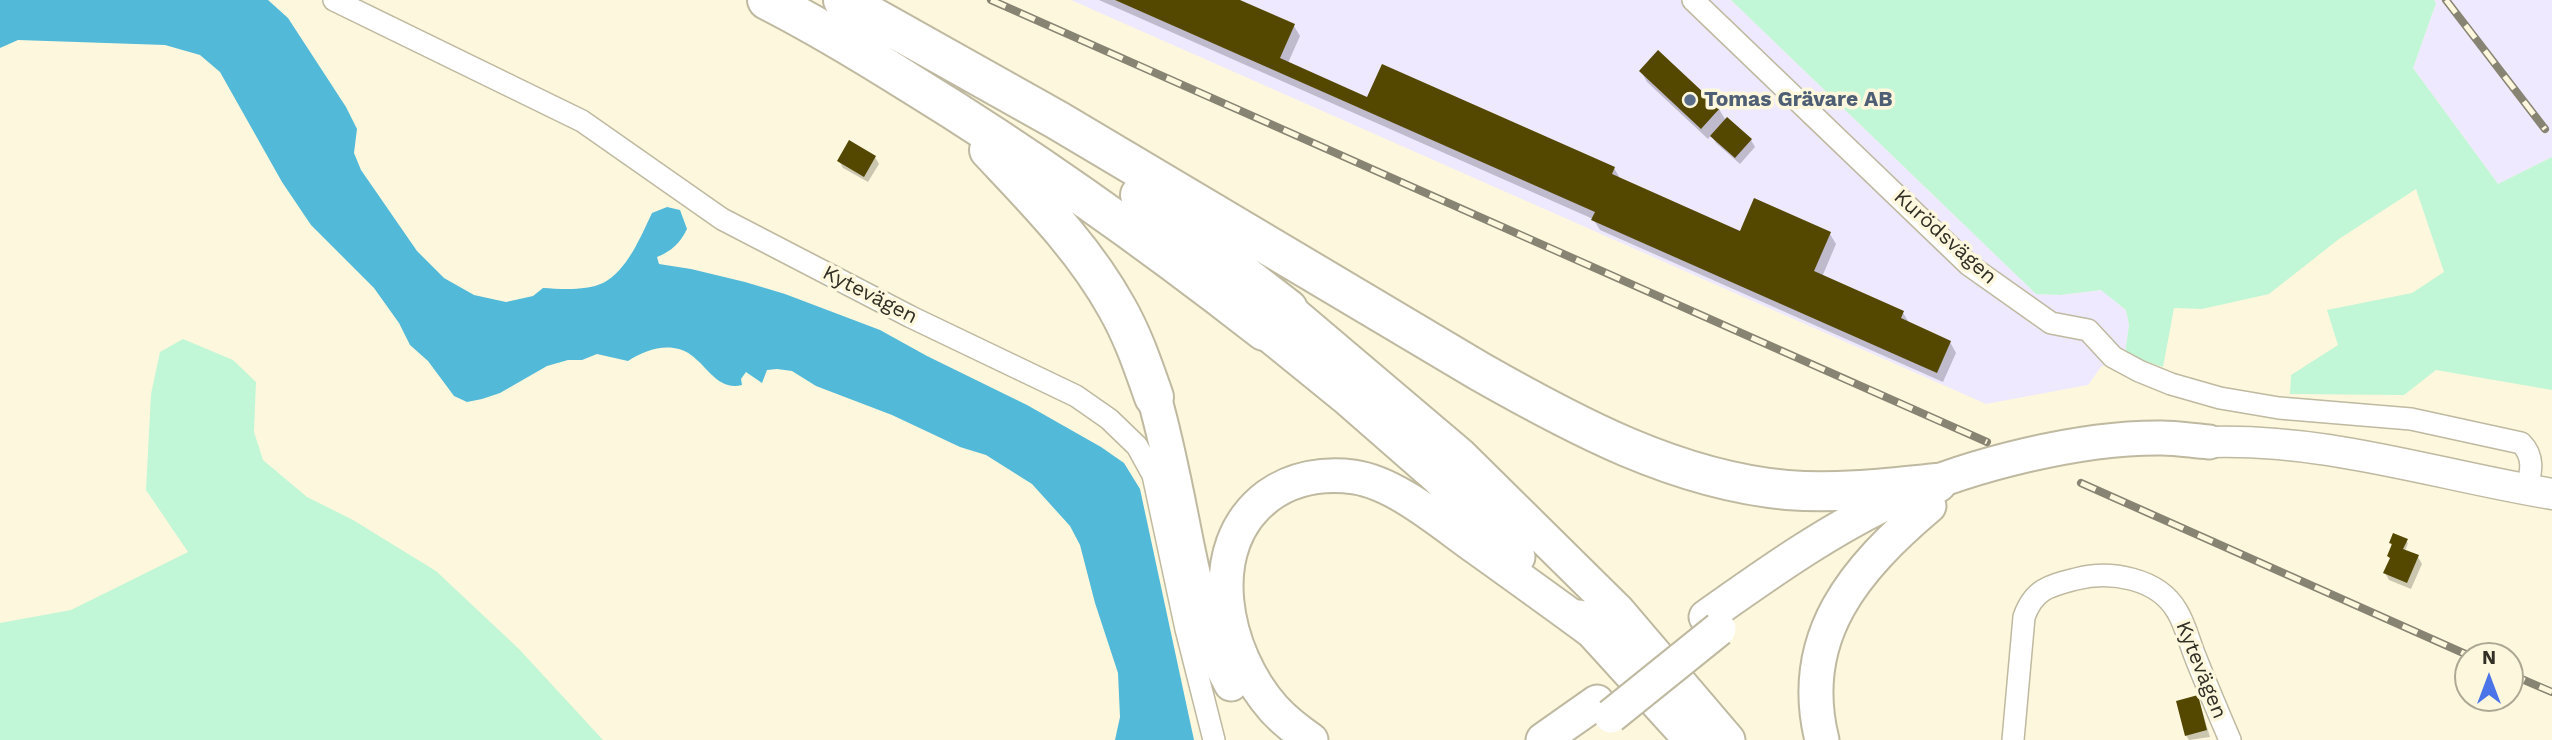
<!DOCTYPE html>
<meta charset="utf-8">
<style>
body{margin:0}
#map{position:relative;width:2552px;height:740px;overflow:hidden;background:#fdf8dd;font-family:"Work Sans",sans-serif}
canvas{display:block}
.north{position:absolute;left:2454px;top:642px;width:70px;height:70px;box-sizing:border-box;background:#fdf8dd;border:2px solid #aca894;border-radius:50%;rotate:0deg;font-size:19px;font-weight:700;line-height:28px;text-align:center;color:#323026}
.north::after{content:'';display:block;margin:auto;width:24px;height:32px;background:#4a74e7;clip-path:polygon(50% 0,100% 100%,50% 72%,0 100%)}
</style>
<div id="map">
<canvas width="2552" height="740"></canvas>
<div class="north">N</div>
</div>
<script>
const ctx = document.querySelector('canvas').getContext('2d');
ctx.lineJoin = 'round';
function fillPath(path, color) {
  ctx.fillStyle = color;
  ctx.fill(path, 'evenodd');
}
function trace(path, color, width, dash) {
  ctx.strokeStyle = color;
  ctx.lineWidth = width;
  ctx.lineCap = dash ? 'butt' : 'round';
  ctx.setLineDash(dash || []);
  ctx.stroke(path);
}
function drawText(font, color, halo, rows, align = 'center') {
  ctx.font = font + ' "Work Sans",sans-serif';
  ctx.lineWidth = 7;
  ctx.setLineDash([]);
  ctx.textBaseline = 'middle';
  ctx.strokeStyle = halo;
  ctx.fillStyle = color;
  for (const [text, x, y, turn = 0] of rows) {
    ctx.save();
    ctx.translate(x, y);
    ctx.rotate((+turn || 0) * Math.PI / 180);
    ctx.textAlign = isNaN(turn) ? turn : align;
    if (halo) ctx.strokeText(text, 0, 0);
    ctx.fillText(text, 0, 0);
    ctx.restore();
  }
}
const industrial = new Path2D(`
 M1071,0H1731L2036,294L2060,295L2102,290L2126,310L2129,325L2125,354L2101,367L2088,385L1986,404Z
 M2434,0H2552V157L2498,184L2413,68L2436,3Z`);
const green = new Path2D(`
 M1731,0H2434L2436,3L2413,68L2498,184L2552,157V390L2436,370L2404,395L2290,394L2291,375L2338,345L2327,310L2412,293L2444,272L2416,189L2339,239L2269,294L2202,309L2174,308L2163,367L2125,354L2129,325L2126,310L2101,290L2060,295L2036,294Z
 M183,339L233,360L256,382L254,432L263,460L307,497L353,520L436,571L519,649L603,740H0V623L71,610L188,552L146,490L151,394L160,352Z`);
const water = new Path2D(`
 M0,0H268L288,18L346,107L357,129L354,153L361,170L417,251L444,278L474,295L506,302L533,296L543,288C561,289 586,291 603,283C627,271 641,236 652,213L667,207L680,210L687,229C680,243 672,251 657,257L659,264L691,269L745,282L785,294L880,330L927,356L1027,405L1101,447L1124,463L1140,489L1194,740H1115L1120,717L1118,673L1095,603L1080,545L1070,526L1032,484L986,455L960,447L892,415L816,386L792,371L777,369L767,370L762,383L746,372L741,379L742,385C718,391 708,367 691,355C672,341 646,349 628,361L597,354L582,360H568L547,366L500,393L482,399L467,402L454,396L428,361L410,345L399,323L374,288L311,225L282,182L220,72L200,55L165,45L18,40L0,48Z`);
const shadow = new Path2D(`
 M1099,0H1236L1294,26L1300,36L1288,63L1368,99L1614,168L1621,180L1740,233L1830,234L1836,244L1822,277L1903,313L1910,324L1950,342L1956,353L1943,382L1600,230L1593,219Z
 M1659,53L1719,109L1726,121L1751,140L1755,147L1740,164L1716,143L1711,135L1708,139L1647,82L1641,71Z
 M875,157L879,164L868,182L843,168L839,161Z
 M2406,541L2408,543L2405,551L2418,557L2422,564L2411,589L2389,580L2385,573L2391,559V543Z
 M2198,697L2210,737L2189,740L2186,735Z`);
const building = new Path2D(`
 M1115,0H1240L1295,24L1280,58L1367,97L1382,64L1615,167L1612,174L1740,231L1754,198L1831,232L1814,271L1904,311L1901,318L1951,341L1937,373L1591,220L1595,212Z
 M1658,50L1720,108L1701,129L1639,71Z
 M1727,117L1752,139L1735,158L1710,136Z
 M849,140L876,156L864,177L837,161Z
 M2393,533L2408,539L2403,549L2419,555L2407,583L2383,573L2390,558L2387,556L2392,544L2389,543Z
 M2198,695L2207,730L2185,736L2176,701Z`);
const street = new Path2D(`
 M334,0L582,121L722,219L911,317L1076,396L1109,419L1137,446L1153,475L1186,629L1214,740
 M1693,0L1969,265L2051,323L2088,330L2113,357L2139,371L2171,384L2220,398L2279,408L2411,419L2521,443C2535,457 2531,472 2527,489
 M2013,740L2024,617C2034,589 2049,586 2076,579C2110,570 2158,578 2177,611C2185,624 2189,641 2195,656C2206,684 2218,712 2230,740`);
const secondary = new Path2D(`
 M2209,442C2327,438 2437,475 2552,494`);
const primary = new Path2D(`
 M1288,309L1459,454L1618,611L1728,740
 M1264,331L1349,400L1436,476L1518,557
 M1154,397C1168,445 1177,495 1187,545C1197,593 1207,641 1231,684
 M1579,617L1691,740
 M1706,617C1768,573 1830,529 1899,497C1972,464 2082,437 2162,438C2177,438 2194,441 2209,442
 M1311,740C1298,731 1285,721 1274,709C1224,653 1200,547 1268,496C1293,478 1324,473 1354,477C1396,483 1443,524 1477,548C1516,576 1555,604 1593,632
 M1543,740L1597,702
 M1822,740C1796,636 1856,568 1929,506`);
const highway = new Path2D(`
 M767,0C816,25 864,54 910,83C1034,159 1150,242 1264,331
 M843,0L1057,120L1479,371C1574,425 1676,480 1787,490C1837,494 1887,488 1937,483
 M989,150C1035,199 1084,248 1117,308C1133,336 1143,366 1154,397
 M1140,195L1288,309`);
const rail = new Path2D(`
 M991,0L1987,442
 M2446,0L2545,129
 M2081,483L2470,656
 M2510,674L2552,692`);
const primaryBridge = new Path2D(`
 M1611,716L1719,629`);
const markers = [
 [1690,100,7,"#5c6f8a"]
];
const serviceNames = [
 ["Tomas Grävare AB",1704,100]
];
const streetNames = [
 ["Kurödsvägen",1945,237,42],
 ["Kytevägen",870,295,27],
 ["Kytevägen",2201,670,68]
];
fillPath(industrial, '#efe9ff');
fillPath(green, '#c1f6d6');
fillPath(water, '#52b9d9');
fillPath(shadow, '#0003');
fillPath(building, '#544800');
trace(street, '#beb9a0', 24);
trace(secondary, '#beb9a0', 33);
trace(primary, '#beb9a0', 37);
trace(highway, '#beb9a0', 42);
trace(street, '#fff', 21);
trace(secondary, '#fff', 30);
trace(primary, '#fff', 33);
trace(highway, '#fff', 38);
trace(rail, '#878473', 8);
trace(rail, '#fdf8dd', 5, [16]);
trace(primaryBridge, '#beb9a0', 37, []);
trace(primaryBridge, '#fff', 33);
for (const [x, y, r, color] of markers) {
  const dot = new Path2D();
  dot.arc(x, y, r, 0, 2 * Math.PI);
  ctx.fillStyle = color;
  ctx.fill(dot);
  trace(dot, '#fdf8dd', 2.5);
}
drawText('bold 21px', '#4e5e75', '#fdf8dd', serviceNames, 'left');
drawText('21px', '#323026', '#fdf8dd', streetNames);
</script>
